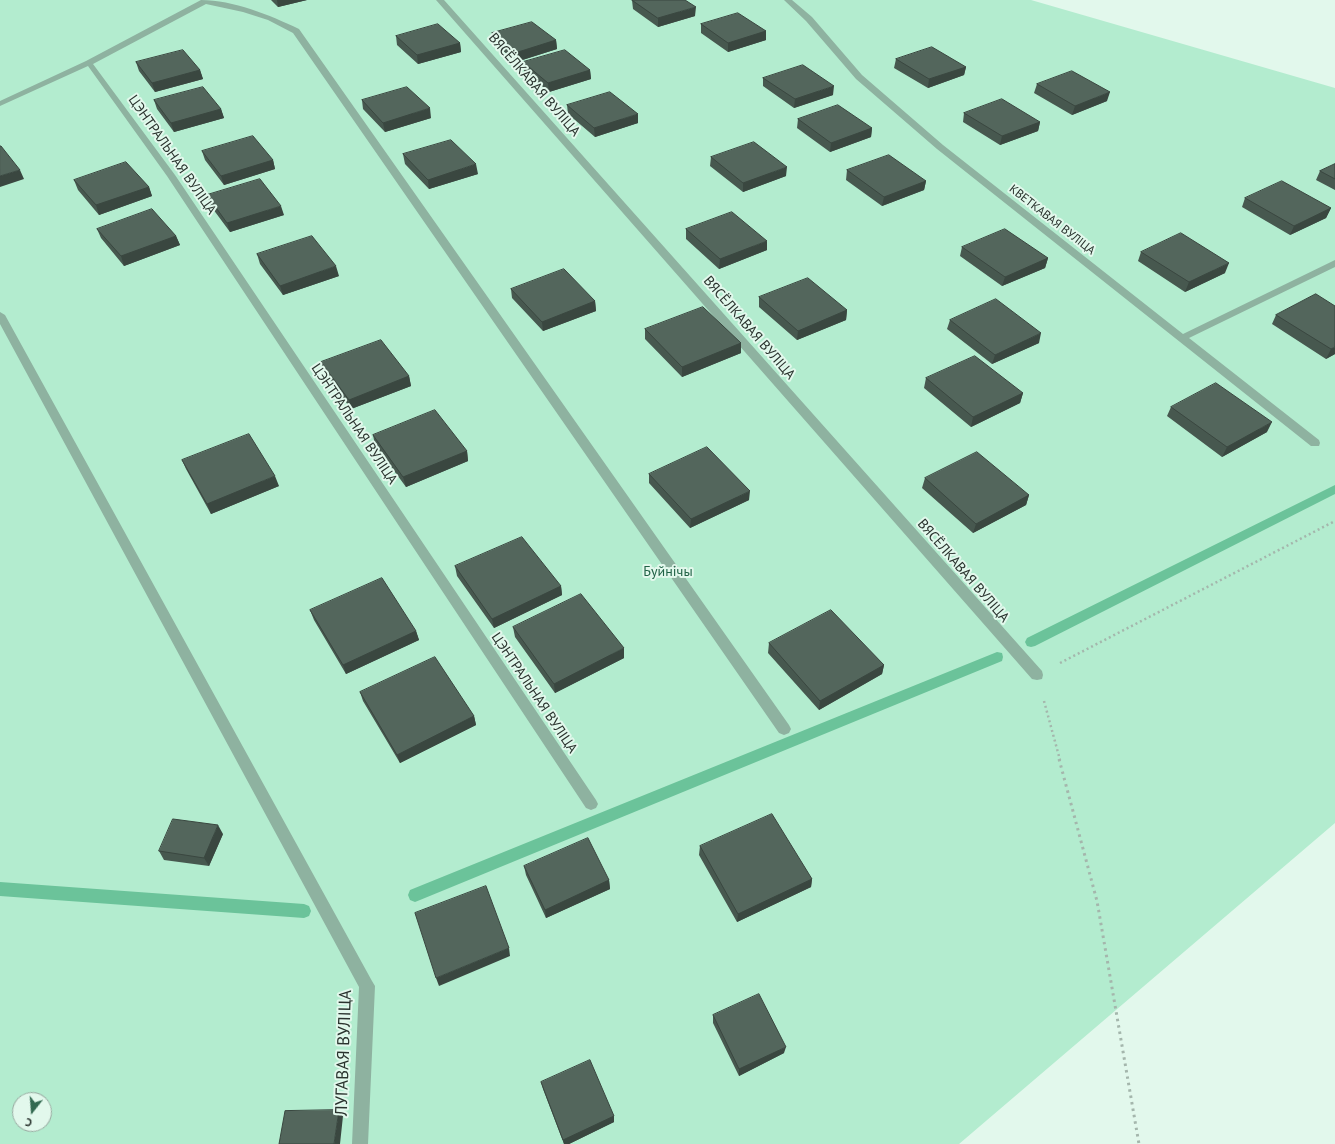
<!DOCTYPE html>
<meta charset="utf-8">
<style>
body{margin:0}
#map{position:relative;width:1335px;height:1144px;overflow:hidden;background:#e2f8ec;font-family:"PT Sans",sans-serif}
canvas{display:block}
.north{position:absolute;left:12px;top:1092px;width:40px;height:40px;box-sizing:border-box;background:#e2f8ec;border:1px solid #98a9a0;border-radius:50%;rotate:197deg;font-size:11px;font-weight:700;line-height:16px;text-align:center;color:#2a332e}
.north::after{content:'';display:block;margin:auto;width:14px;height:18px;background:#326950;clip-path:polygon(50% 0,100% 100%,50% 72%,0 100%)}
</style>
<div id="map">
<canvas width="1335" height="1144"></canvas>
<div class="north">С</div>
</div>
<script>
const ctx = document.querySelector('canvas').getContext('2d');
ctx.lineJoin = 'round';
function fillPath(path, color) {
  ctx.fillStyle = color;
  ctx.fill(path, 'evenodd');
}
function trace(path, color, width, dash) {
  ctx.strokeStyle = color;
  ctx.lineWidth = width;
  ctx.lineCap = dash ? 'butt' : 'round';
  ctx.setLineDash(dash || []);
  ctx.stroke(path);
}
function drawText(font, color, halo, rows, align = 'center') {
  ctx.font = font + ' "PT Sans",sans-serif';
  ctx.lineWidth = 4;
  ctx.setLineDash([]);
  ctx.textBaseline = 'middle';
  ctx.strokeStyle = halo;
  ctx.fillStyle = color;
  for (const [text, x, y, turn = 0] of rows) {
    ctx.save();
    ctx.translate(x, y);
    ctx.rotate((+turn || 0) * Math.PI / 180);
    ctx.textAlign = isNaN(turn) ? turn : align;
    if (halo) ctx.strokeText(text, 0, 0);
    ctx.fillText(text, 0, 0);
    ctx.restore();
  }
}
const green = new Path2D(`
 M0,0H1031L1335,88V823L959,1144H0ZM20,1100H44V1124H20Z`);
const stream = new Path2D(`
 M1335,485V494L1035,646L1031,647L1027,646L1025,642L1027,638Z
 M997,652L1002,653L1003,657L1002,661L420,900L415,902L410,900L408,895L410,890Z
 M0,882L304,904L309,906L311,911L309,916L304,918L0,896Z`);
const pathFar1 = new Path2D(`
 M1060,663L1335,521
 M1044,701L1060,760`);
const path = new Path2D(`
 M1059,759L1097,901L1139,1144`);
const minor = new Path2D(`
 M201,0C233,0 270,15 299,29L789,725L791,729L789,733L784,735L779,733L293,33L268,20L243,12L206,4L93,64L175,175L596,800L598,804L596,808L591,810L586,808L167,176L88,66L0,106V101L86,61Z
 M436,0H444L1042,671L1043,675L1042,679L1037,680L1032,679Z
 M784,0H792L812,17L862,75L943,145L1183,334L1335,260V267L1189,338L1319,440L1320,443L1319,446H1311L937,149L856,79L806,21Z
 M0,312L5,315L372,981L375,986L368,1144H352L359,987L0,324Z`);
const wall = new Path2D(`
 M271,0H307L278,7Z
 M632,0L695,16L658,27L633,9Z
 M701,24L766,31V40L728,52L701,33Z
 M492,33L556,40L557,49L516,62L493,42Z
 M396,36L460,43L461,52L418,64L397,45Z
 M896,59L966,67L964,75L928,88L894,68Z
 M136,62L200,70L203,79L155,92L139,71Z
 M523,62L590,70L591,79L549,92L524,71Z
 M763,78L833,95L794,108L763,86Z
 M1037,84L1107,101L1072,115L1034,93Z
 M154,100L221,109L224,118L174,132L157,109Z
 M362,100L431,118L385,132L363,109Z
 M567,105L638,123L595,137L568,114Z
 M964,113L1040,122L1038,131L1000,145L963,122Z
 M798,119L872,128L871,137L830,152L797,128Z
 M202,151L273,160L275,169L224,185L205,160Z
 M403,154L478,174L429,189L405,164Z
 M711,157L786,176L743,192L710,166Z
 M1335,164V190L1316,180L1320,171Z
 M847,170L926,181L924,190L882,206L846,180Z
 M74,180L149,187L152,196L99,215L78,190Z
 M207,195L284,215L230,232L210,205Z
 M1245,198L1331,208L1326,218L1290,235L1242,207Z
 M97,229L176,236L180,245L124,266L101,238Z
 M686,229L767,250L719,269L686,239Z
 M962,247L1048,258L1045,268L1002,286L960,256Z
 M1141,252L1225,273L1185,292L1138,261Z
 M257,254L339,276L283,295L260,264Z
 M511,289L595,301L596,311L543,331L512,298Z
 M1316,294L1335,354L1326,359L1272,324L1276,315Z
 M759,297L847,310L846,320L797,340L759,307Z
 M950,320L1039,343L992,364L947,329Z
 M645,329L741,343V353L682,377L645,339Z
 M321,362L409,376L411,386L351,409L324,372Z
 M926,378L1023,393L1020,403L971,427L924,388Z
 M1171,407L1267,432L1222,457L1167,416Z
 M373,435L467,451L468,461L406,487L375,445Z
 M182,460L279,486L211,514L186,469Z
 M649,474L749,500L690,528L649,483Z
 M925,478L1029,495L1026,505L973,533L922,488Z
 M455,566L561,586L562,595L494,628L457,576Z
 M310,610L416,631L419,640L346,674L314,620Z
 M513,627L624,658L555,693L515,637Z
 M769,643L884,665L882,674L819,710L768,653Z
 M360,692L474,716L476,725L400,763L363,701Z
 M223,834L209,866L164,860L159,851Z
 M700,846L812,879L811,887L737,922L699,855Z
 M524,866L609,880L610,889L546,918L526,875Z
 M713,1015L784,1053L739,1076L713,1023Z
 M541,1082L614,1116V1122L569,1144H564L543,1089Z`);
const shadedWall = new Path2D(`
 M277,0H307L278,7Z
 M696,7L695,16L658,27V18Z
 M766,31V40L728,52V43Z
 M556,40L557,49L516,62L515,53Z
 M460,43L461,52L418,64L417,55Z
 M966,67L964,75L928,88L929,79Z
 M200,70L203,79L155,92L152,83Z
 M590,70L591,79L549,92L548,83Z
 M834,86L833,95L794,108L795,99Z
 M1110,92L1107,101L1072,115L1075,106Z
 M430,108L431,118L385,132L383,123Z
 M221,109L224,118L174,132L171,123Z
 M638,114V123L595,137L594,128Z
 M1040,122L1038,131L1000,145L1002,136Z
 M872,128L871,137L830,152L831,143Z
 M273,160L275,169L224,185L221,176Z
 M476,164L478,174L429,189L428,180Z
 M787,167L786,176L743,192V183Z
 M20,170L24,179L0,187V176Z
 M926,181L924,190L882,206L884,197Z
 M149,187L152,196L99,215L96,205Z
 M281,206L284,215L230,232L227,223Z
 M1331,208L1326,218L1290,235L1294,226Z
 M176,236L180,245L124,266L121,256Z
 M767,241V250L719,269L720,259Z
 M1048,258L1045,268L1002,286L1005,277Z
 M1229,263L1225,273L1185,292L1189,282Z
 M336,266L339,276L283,295L280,286Z
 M595,301L596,311L543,331L542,322Z
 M847,310L846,320L797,340L798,331Z
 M1041,333L1039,343L992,364L995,355Z
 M741,343V353L682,377V367Z
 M1335,347V354L1326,359L1331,349Z
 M409,376L411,386L351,409L349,400Z
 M1023,393L1020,403L971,427L973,417Z
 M1272,422L1267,432L1222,457L1227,447Z
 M467,451L468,461L406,487L403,477Z
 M275,476L279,486L211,514L207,504Z
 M750,491L749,500L690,528L691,519Z
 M1029,495L1026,505L973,533L976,524Z
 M561,586L562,595L494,628L492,619Z
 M416,631L419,640L346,674L343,665Z
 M624,648V658L555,693L554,684Z
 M884,665L882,674L819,710L820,701Z
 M474,716L476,725L400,763L397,755Z
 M218,825L223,834L209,866L204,858Z
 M812,879L811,887L737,922L738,914Z
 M609,880L610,889L546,918L545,910Z
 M509,948L510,956L439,986L436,978Z
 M786,1047L784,1053L739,1076V1069Z
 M339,1110L343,1116L340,1144H334Z
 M614,1116V1122L569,1144H564L563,1140Z`);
const building = new Path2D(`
 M632,0H685L696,7L658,18Z
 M738,13L766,31L728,43L701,24Z
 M532,22L556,40L515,53L492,33Z
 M438,24L460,43L417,55L396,36Z
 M932,47L966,67L929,79L896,59Z
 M183,50L200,70L152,83L136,62Z
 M565,50L590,70L548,83L523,62Z
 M803,65L834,86L795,99L763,78Z
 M1072,71L1110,92L1075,106L1037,84Z
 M203,87L221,109L171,123L154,100Z
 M407,87L430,108L383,123L362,100Z
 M610,92L638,114L594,128L567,105Z
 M1002,99L1040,122L1002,136L964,113Z
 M838,105L872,128L831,143L798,119Z
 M253,136L273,160L221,176L202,151Z
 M451,140L476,164L428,180L403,154Z
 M754,142L787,167L743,183L711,157Z
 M0,146H1L20,170L0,176Z
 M889,155L926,181L884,197L847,170Z
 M126,162L149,187L96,205L74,180Z
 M1335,164V179L1320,171Z
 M260,179L281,206L227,223L207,195Z
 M1282,181L1331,208L1294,226L1245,198Z
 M152,209L176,236L121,256L97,229Z
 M732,212L767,241L720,259L686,229Z
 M1005,229L1048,258L1005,277L962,247Z
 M1181,233L1229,263L1189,282L1141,252Z
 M312,236L336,266L280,286L257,254Z
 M564,269L595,301L542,322L511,289Z
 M808,278L847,310L798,331L759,297Z
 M1316,294L1335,306V347L1331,349L1276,315Z
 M996,299L1041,333L995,355L950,320Z
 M703,307L741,343L682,367L645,329Z
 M381,340L409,376L349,400L321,362Z
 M975,356L1023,393L973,417L926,378Z
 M1216,383L1272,422L1227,447L1171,407Z
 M435,410L467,451L403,477L373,435Z
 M249,434L275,476L207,504L182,460Z
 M707,447L750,491L691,519L649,474Z
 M977,452L1029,495L976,524L925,478Z
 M522,537L561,586L492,619L455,566Z
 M382,578L416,631L343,665L310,610Z
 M581,594L624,648L554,684L513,627Z
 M831,610L884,665L820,701L769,643Z
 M435,657L474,716L397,755L360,692Z
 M772,814L812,879L738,914L700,846Z
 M173,819L218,825L204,858L159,851Z
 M588,838L609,880L545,910L524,866Z
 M486,886L509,948L436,978L415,913Z
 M759,994L786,1047L739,1069L713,1015Z
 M590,1060L614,1116L563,1140L541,1082Z
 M339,1110L334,1144H279L285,1111Z`);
const farStreetnames = [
 ["КВЕТКАВАЯ ВУЛІЦА",1052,220,38]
];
const streetNames = [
 ["ВЯСЁЛКАВАЯ ВУЛІЦА",534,85,49],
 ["ЦЭНТРАЛЬНАЯ ВУЛІЦА",172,155,55],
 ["ВЯСЁЛКАВАЯ ВУЛІЦА",749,328,49],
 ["ЦЭНТРАЛЬНАЯ ВУЛІЦА",354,424,56],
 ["ВЯСЁЛКАВАЯ ВУЛІЦА",963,571,49],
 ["ЦЭНТРАЛЬНАЯ ВУЛІЦА",534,693,56]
];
const parkNames = [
 ["Буйнічы",668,572]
];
const nearStreetnames = [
 ["ЛУГАВАЯ ВУЛІЦА",344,1053,-88]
];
fillPath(green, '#b3eccf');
fillPath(stream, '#6bc39a');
trace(pathFar1, '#a4b6ac', 2.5, [2, 3]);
trace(path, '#a4b6ac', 3, [2.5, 4]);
fillPath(minor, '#8eb2a0');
fillPath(wall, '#47584f');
fillPath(shadedWall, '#3a4740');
fillPath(building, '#53665c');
trace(building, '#3a4740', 1);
drawText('12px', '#2a332e', '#e2f8ec', farStreetnames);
drawText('14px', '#2a332e', '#e2f8ec', streetNames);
drawText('14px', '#206246', '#e2f8ec', parkNames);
drawText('17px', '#2a332e', '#e2f8ec', nearStreetnames);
</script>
